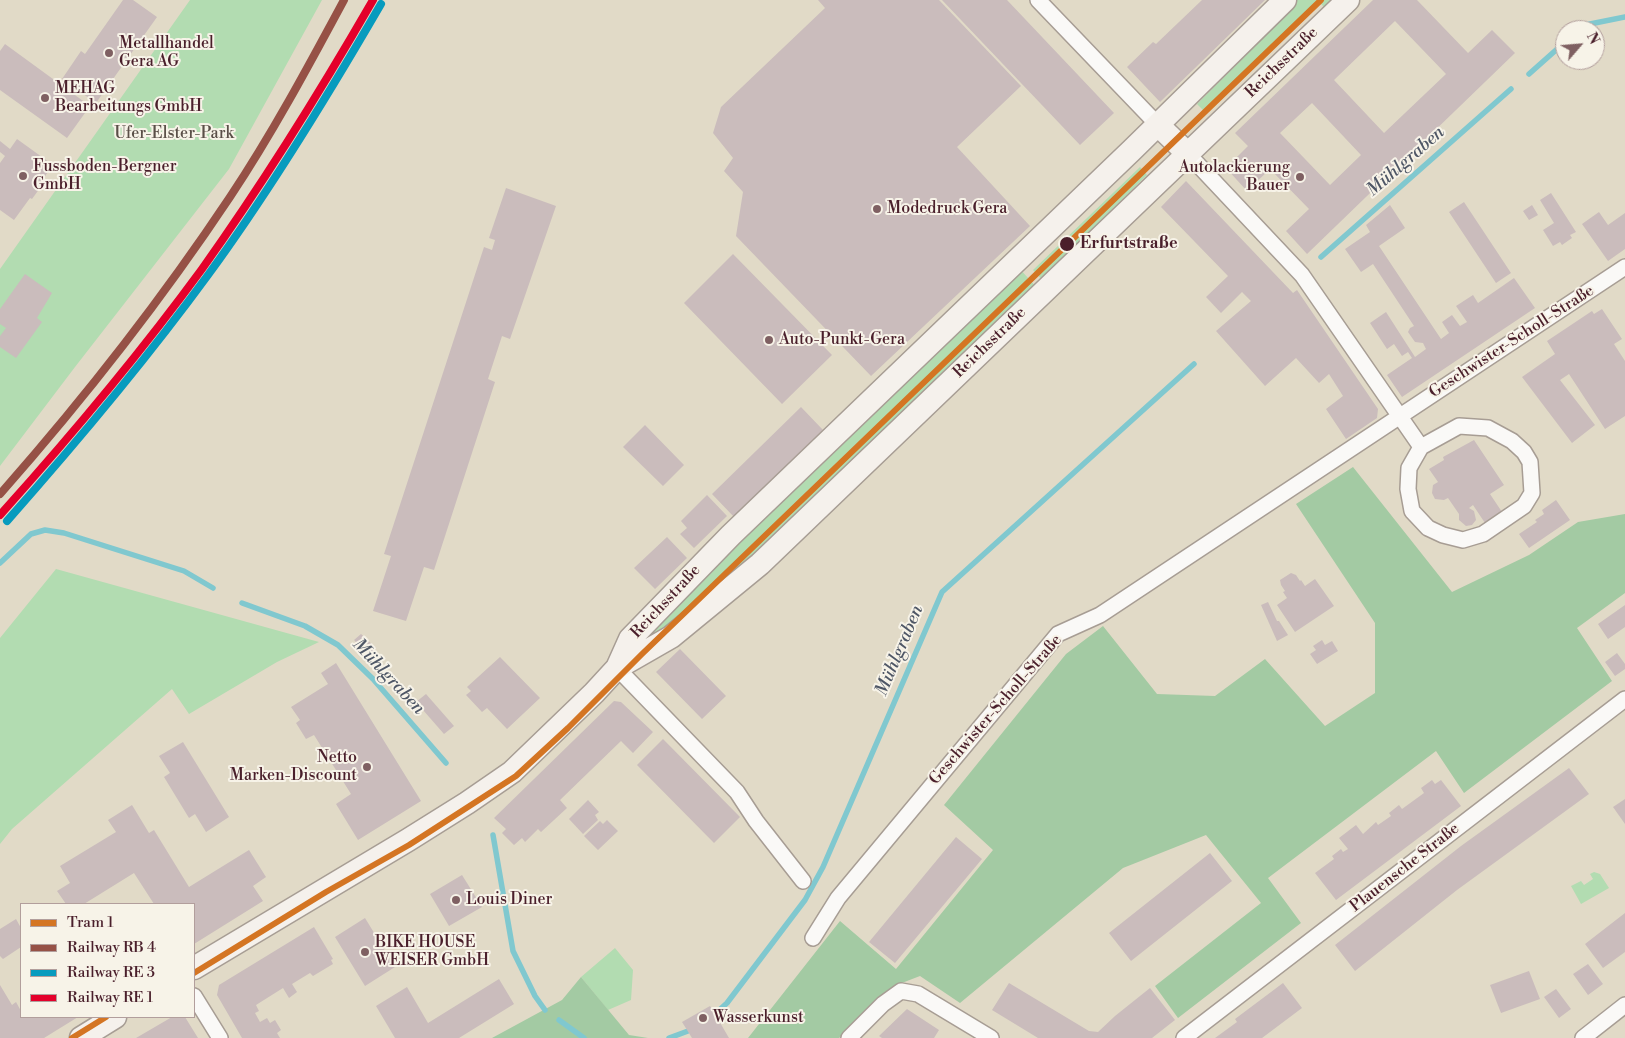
<!DOCTYPE html>
<meta charset="utf-8">
<style>
body{margin:0}
#map{position:relative;width:1625px;height:1038px;overflow:hidden;background:#e1dac7;font-family:"Libre Bodoni",serif}
canvas{display:block}
.legend{position:absolute;left:20px;top:903px;width:175px;height:115px;box-sizing:border-box;background:#f7f3e8;border:1px solid #b29e9c;margin:0;padding:6px 9px;list-style:none;font-size:15px;color:#4a1f2b}
.legend li{display:flex;align-items:center;gap:10px;height:25px}
.legend b{width:25px;border:1px solid #b29e9c}
.north{position:absolute;left:1555px;top:20px;width:50px;height:50px;box-sizing:border-box;background:#f7f3e8;border:1px solid #b29e9c;border-radius:50%;rotate:63deg;font-size:14px;font-weight:700;line-height:20px;text-align:center;color:#4a1f2b}
.north::after{content:'';display:block;margin:auto;width:18px;height:22px;background:#7f6062;clip-path:polygon(50% 0,100% 100%,50% 72%,0 100%)}
</style>
<div id="map">
<canvas width="1625" height="1038"></canvas>
<ul class="legend">
<li><b style="height:6px;background:#d47523"></b>Tram 1</li>
<li><b style="height:6px;background:#965146"></b>Railway RB 4</li>
<li><b style="height:6px;background:#079bbe"></b>Railway RE 3</li>
<li><b style="height:6px;background:#e4002b"></b>Railway RE 1</li>
</ul>
<div class="north">N</div>
</div>
<script>
const ctx = document.querySelector('canvas').getContext('2d');
ctx.lineJoin = 'round';
function fillPath(path, color) {
  ctx.fillStyle = color;
  ctx.fill(path, 'evenodd');
}
function trace(path, color, width, dash) {
  ctx.strokeStyle = color;
  ctx.lineWidth = width;
  ctx.lineCap = dash ? 'butt' : 'round';
  ctx.setLineDash(dash || []);
  ctx.stroke(path);
}
function drawText(font, color, halo, rows, align = 'center') {
  ctx.font = font + ' "Libre Bodoni",serif';
  ctx.lineWidth = 4;
  ctx.setLineDash([]);
  ctx.textBaseline = 'middle';
  ctx.strokeStyle = halo;
  ctx.fillStyle = color;
  for (const [text, x, y, turn = 0] of rows) {
    ctx.save();
    ctx.translate(x, y);
    ctx.rotate((+turn || 0) * Math.PI / 180);
    ctx.textAlign = isNaN(turn) ? turn : align;
    if (halo) ctx.strokeText(text, 0, 0);
    ctx.fillText(text, 0, 0);
    ctx.restore();
  }
}
const green = new Path2D(`
 M190,0H322L229,169L75,367L0,466V269Z
 M1293,0H1336L1326,9L1318,1L1204,111L1197,104L1248,53L1264,29Z
 M1140,167L1147,175L1099,222L1091,237L1046,284L1033,270Z
 M1018,267L1039,290L777,543L652,643H630Z
 M56,569L319,642L277,662L189,714L172,689L12,829L0,844V638Z
 M1594,872L1600,874L1609,888L1581,904L1571,886L1581,881L1584,885L1593,879L1590,874Z
 M615,948L633,970L631,1000L608,1010L581,977Z`);
const forest = new Path2D(`
 M1353,467L1452,592L1529,555L1578,522L1625,514V593L1577,628L1612,681L1464,793L1436,751L1268,878L1301,923L1178,1018L1155,986L1261,903L1206,835L1123,868L960,1003L920,976L894,986L839,1038H748L840,921L896,969L993,850L944,805L1066,654L1103,626L1157,694L1215,696L1265,659L1325,726L1375,693V623L1296,504Z
 M581,977L629,1035L648,1038H492L562,1000Z`);
const stream = new Path2D(`
 M1579,30L1585,25L1625,17
 M1529,74L1565,42
 M1321,257L1511,89
 M0,563L31,534L45,530L64,533L184,571L213,588
 M242,603L305,626L338,645L373,679L446,763
 M493,835L513,951L535,996L545,1010
 M715,1014L727,1003L805,900L823,867L942,592L1194,364
 M559,1020L584,1038
 M669,1038L688,1031`);
const building = new Path2D(`
 M123,0H133L157,17L96,103L62,79L81,51L85,54Z
 M818,0H939L1021,86L957,147L1030,226L871,376L736,236L743,192L724,171L733,158L713,133L721,107L825,8Z
 M942,0H1007L1114,113L1080,145Z
 M1202,0H1265L1160,102L1127,67L1153,42L1156,44Z
 M1373,0H1417L1468,53L1492,30L1515,53L1307,254L1286,231L1309,209L1270,169L1247,191L1226,168L1248,146L1235,133ZM1395,21L1446,74L1384,133L1334,80ZM1312,103L1361,155L1330,185L1280,133Z
 M5,44L90,106L67,138L0,90V51Z
 M17,139L53,165L38,186L40,188L32,199L30,198L14,220L0,210V163L5,156L0,152V141L10,149Z
 M1186,181L1293,293L1297,290L1378,409L1377,418L1346,439L1326,409L1343,396L1329,374L1319,383L1296,358L1265,386L1216,331L1251,301L1242,292L1221,313L1206,297L1228,276L1161,207Z
 M506,188L556,206L510,339L502,336L488,379L495,382L434,570L424,567L406,621L373,611L391,556L384,554L484,247L492,250L495,240L489,238Z
 M1551,193L1576,232L1570,235L1572,238L1562,245L1560,242L1553,246L1543,230L1554,223L1540,200Z
 M1464,202L1511,273L1496,283L1449,212Z
 M1390,205L1405,228L1379,246L1441,339L1449,333L1442,322L1452,315L1460,326L1467,322L1456,306L1473,295L1478,303L1514,278L1535,308L1402,397L1387,375L1412,358L1408,352L1402,356L1394,344L1387,349L1370,323L1386,312L1415,357L1426,349L1423,343L1415,342L1408,332L1410,328L1414,326L1373,264L1361,272L1345,249L1370,232L1366,225Z
 M1532,205L1538,215L1529,220L1523,211Z
 M1599,212L1608,225L1625,213V249L1608,261L1582,224Z
 M733,254L832,355L782,404L684,303Z
 M25,274L52,293L37,318L42,322L16,358L0,347V336L6,328L0,324V309Z
 M1602,309L1622,339L1614,344L1625,361V416L1605,429L1569,374L1560,380L1595,425L1572,443L1522,377L1555,354L1547,341L1592,311L1594,314Z
 M801,407L823,430L734,517L712,494Z
 M645,425L684,465L663,486L623,447Z
 M1474,440L1504,485L1490,494L1502,512L1485,523L1473,505L1469,508L1474,511L1476,520L1472,525L1466,526L1459,520V514L1448,498L1444,500L1435,499L1432,493L1433,485L1438,482L1429,469L1444,460L1443,457Z
 M707,495L727,516L694,548L680,534L687,528L681,521Z
 M1556,500L1570,520L1529,548L1519,534L1537,522L1535,520L1544,514L1542,510Z
 M667,537L687,558L655,589L634,568Z
 M1291,573L1296,575L1300,581L1301,580L1305,586L1315,579L1334,606L1295,632L1277,605L1287,598L1283,592L1285,591L1281,585L1280,580Z
 M1268,602L1277,621H1279L1288,635L1277,641L1261,605Z
 M1625,605V627L1608,639L1598,624Z
 M361,634L376,648L369,655L354,640Z
 M1322,640L1325,645L1332,641L1338,651L1317,664L1310,654L1316,650L1313,646Z
 M680,649L726,696L702,719L656,672Z
 M1617,653L1625,664V669L1615,676L1605,662Z
 M500,657L540,698L507,729L487,708L482,712L466,695L471,691L467,687Z
 M336,663L421,801L358,840L336,804L351,794L314,735L306,739L296,723L300,720L291,707L328,684L321,673Z
 M426,694L454,726L444,734L416,702Z
 M614,701L621,702L653,732L633,753L621,741L560,800L567,808L541,832L538,829L525,842L522,838L514,845L502,833L506,829L494,818Z
 M663,739L740,817L714,843L637,765Z
 M183,742L229,817L206,832L195,814L189,818L164,777L170,773L159,756Z
 M1569,768L1589,794L1457,890L1355,971L1335,945L1461,846Z
 M1432,780L1435,784L1441,780L1461,806L1336,900L1315,873L1334,859L1332,856L1341,849L1343,852L1348,849L1339,838L1356,825L1363,834L1376,822L1378,825L1391,816L1389,813L1399,805L1402,809L1424,793L1421,788Z
 M1625,799V824L1613,807Z
 M588,800L599,812L595,815L598,820L583,834L569,819Z
 M132,805L149,833L154,830L189,887L249,850L266,877L253,886L263,901L194,944V904H154L134,873L84,904H66L57,891L70,883L60,866L116,832L108,820Z
 M607,820L618,831L598,850L584,836L600,821L603,824Z
 M956,837L982,859L895,963L869,942Z
 M1210,853L1232,881L1131,961L1109,933Z
 M462,875L482,907L449,926L430,894Z
 M1625,913V952L1603,968L1585,944Z
 M365,918L395,967L365,986L335,937Z
 M16,919L21,928V947L3,959L0,956V929Z
 M314,927L333,959L331,960L333,964L313,976L310,973L292,984L297,992L289,998L283,988L256,1005L259,1011L255,1013L260,1022L267,1018L270,1023L275,1020L281,1030L277,1033L280,1038H242L217,995L219,985Z
 M1588,964L1603,984L1588,995L1573,974Z
 M1529,971L1540,999L1501,1013L1490,985Z
 M499,979L514,1004L459,1038H395L376,1006L407,987L428,1023Z
 M1009,983L1089,1031L1098,1032L1115,1016L1150,988L1175,1020L1152,1038H1038L992,1010Z
 M1283,983L1302,1008L1262,1038H1215L1237,1022L1235,1019Z
 M0,985L12,1005L16,1002L21,1011V1017H78L44,1038H0Z
 M1556,989L1571,1009L1559,1018L1544,997Z
 M710,1006L715,1014L729,1038H692L682,1022Z
 M907,1009L939,1030L934,1038H882L879,1036Z
 M172,1017H185L198,1038H136Z`);
const minor = new Path2D(`
 M1038,0L1158,125
 M1188,154L1302,275L1421,447L1409,468L1408,489L1412,511L1428,528L1443,535L1463,540L1483,534L1524,506L1532,493L1530,462L1524,452L1512,441L1488,428L1459,426L1421,447
 M617,668L737,792L756,821L803,881
 M813,938L838,898L1058,634L1100,615L1625,267
 M194,996L220,1038
 M849,1038L883,1004L901,991L918,994L991,1038
 M1184,1038L1625,699
 M1583,1038L1625,1005`);
const secondary = new Path2D(`
 M1158,125L1188,154
 M617,668L630,639L731,535L1132,150L1285,0
 M194,968L408,840L467,803L512,772L594,693L617,668L671,637L760,564L1348,0
 M81,1038L115,1017`);
const rail1 = new Path2D(`
 M0,494C83,400 160,302 230,197C272,134 308,67 344,0`);
const rail2 = new Path2D(`
 M7,521C77,442 145,361 208,275C271,189 327,97 381,4`);
const rail3 = new Path2D(`
 M0,515C71,436 139,355 202,269C264,182 320,92 373,0`);
const tram1 = new Path2D(`
 M194,973L326,892L409,845L516,776L568,728L642,654L1321,0
 M72,1038L106,1017`);
const markers = [
 [109,53,5,"#7f6062"],
 [45,98,5,"#7f6062"],
 [23,176,5,"#7f6062"],
 [1300,177,5,"#7f6062"],
 [877,209,5,"#7f6062"],
 [1067,244,8,"#4a1f2b"],
 [769,340,5,"#7f6062"],
 [367,767,5,"#7f6062"],
 [456,900,5,"#7f6062"],
 [365,952,5,"#7f6062"],
 [703,1018,5,"#7f6062"]
];
const poiNames = [
 ["Metallhandel",119,44],
 ["Gera AG",119,62],
 ["MEHAG",55,89],
 ["Bearbeitungs GmbH",55,107],
 ["Fussboden-Bergner",33,167],
 ["GmbH",33,185],
 ["Autolackierung",1290,168,"right"],
 ["Bauer",1290,186,"right"],
 ["Modedruck Gera",887,209],
 ["Auto-Punkt-Gera",779,340],
 ["Netto",357,758,"right"],
 ["Marken-Discount",357,776,"right"],
 ["Louis Diner",466,900],
 ["BIKE HOUSE",375,943],
 ["WEISER GmbH",375,961],
 ["Wasserkunst",713,1018]
];
const streetNames = [
 ["Reichsstraße",1282,63,-44],
 ["Geschwister-Scholl-Straße",1512,342,-33],
 ["Reichsstraße",990,343,-44],
 ["Reichsstraße",666,602,-47],
 ["Geschwister-Scholl-Straße",996,710,-49],
 ["Plauensche Straße",1405,868,-38]
];
const parkNames = [
 ["Ufer-Elster-Park",174,134]
];
const stopNames = [
 ["Erfurtstraße",1080,244]
];
const waterNames = [
 ["Mühlgraben",1406,162,-41],
 ["Mühlgraben",900,651,-67],
 ["Mühlgraben",388,677,47]
];
fillPath(green, '#b2dcb1');
fillPath(forest, '#a3caa3');
trace(stream, '#80c8cf', 5.5);
fillPath(building, '#cabcbc');
trace(minor, '#a79d94', 18);
trace(secondary, '#a79d94', 25);
trace(minor, '#faf9f7', 15);
trace(secondary, '#f5f1ec', 22);
trace(rail1, '#965146', 8);
trace(rail2, '#079bbe', 8);
trace(rail3, '#e4002b', 8);
trace(tram1, '#d47523', 6);
for (const [x, y, r, color] of markers) {
  const dot = new Path2D();
  dot.arc(x, y, r, 0, 2 * Math.PI);
  ctx.fillStyle = color;
  ctx.fill(dot);
  trace(dot, '#f7f3e8', 2);
}
drawText('16px', '#4a1f2b', '#f7f3e8', poiNames, 'left');
drawText('16px', '#4a1f2b', '#f7f3e8', streetNames);
drawText('16px', '#5a4f48', '#f7f3e8', parkNames);
drawText('bold 16px', '#4a1f2b', '#f7f3e8', stopNames, 'left');
drawText('italic 18px', '#4f5766', '#f7f3e8', waterNames);
</script>
